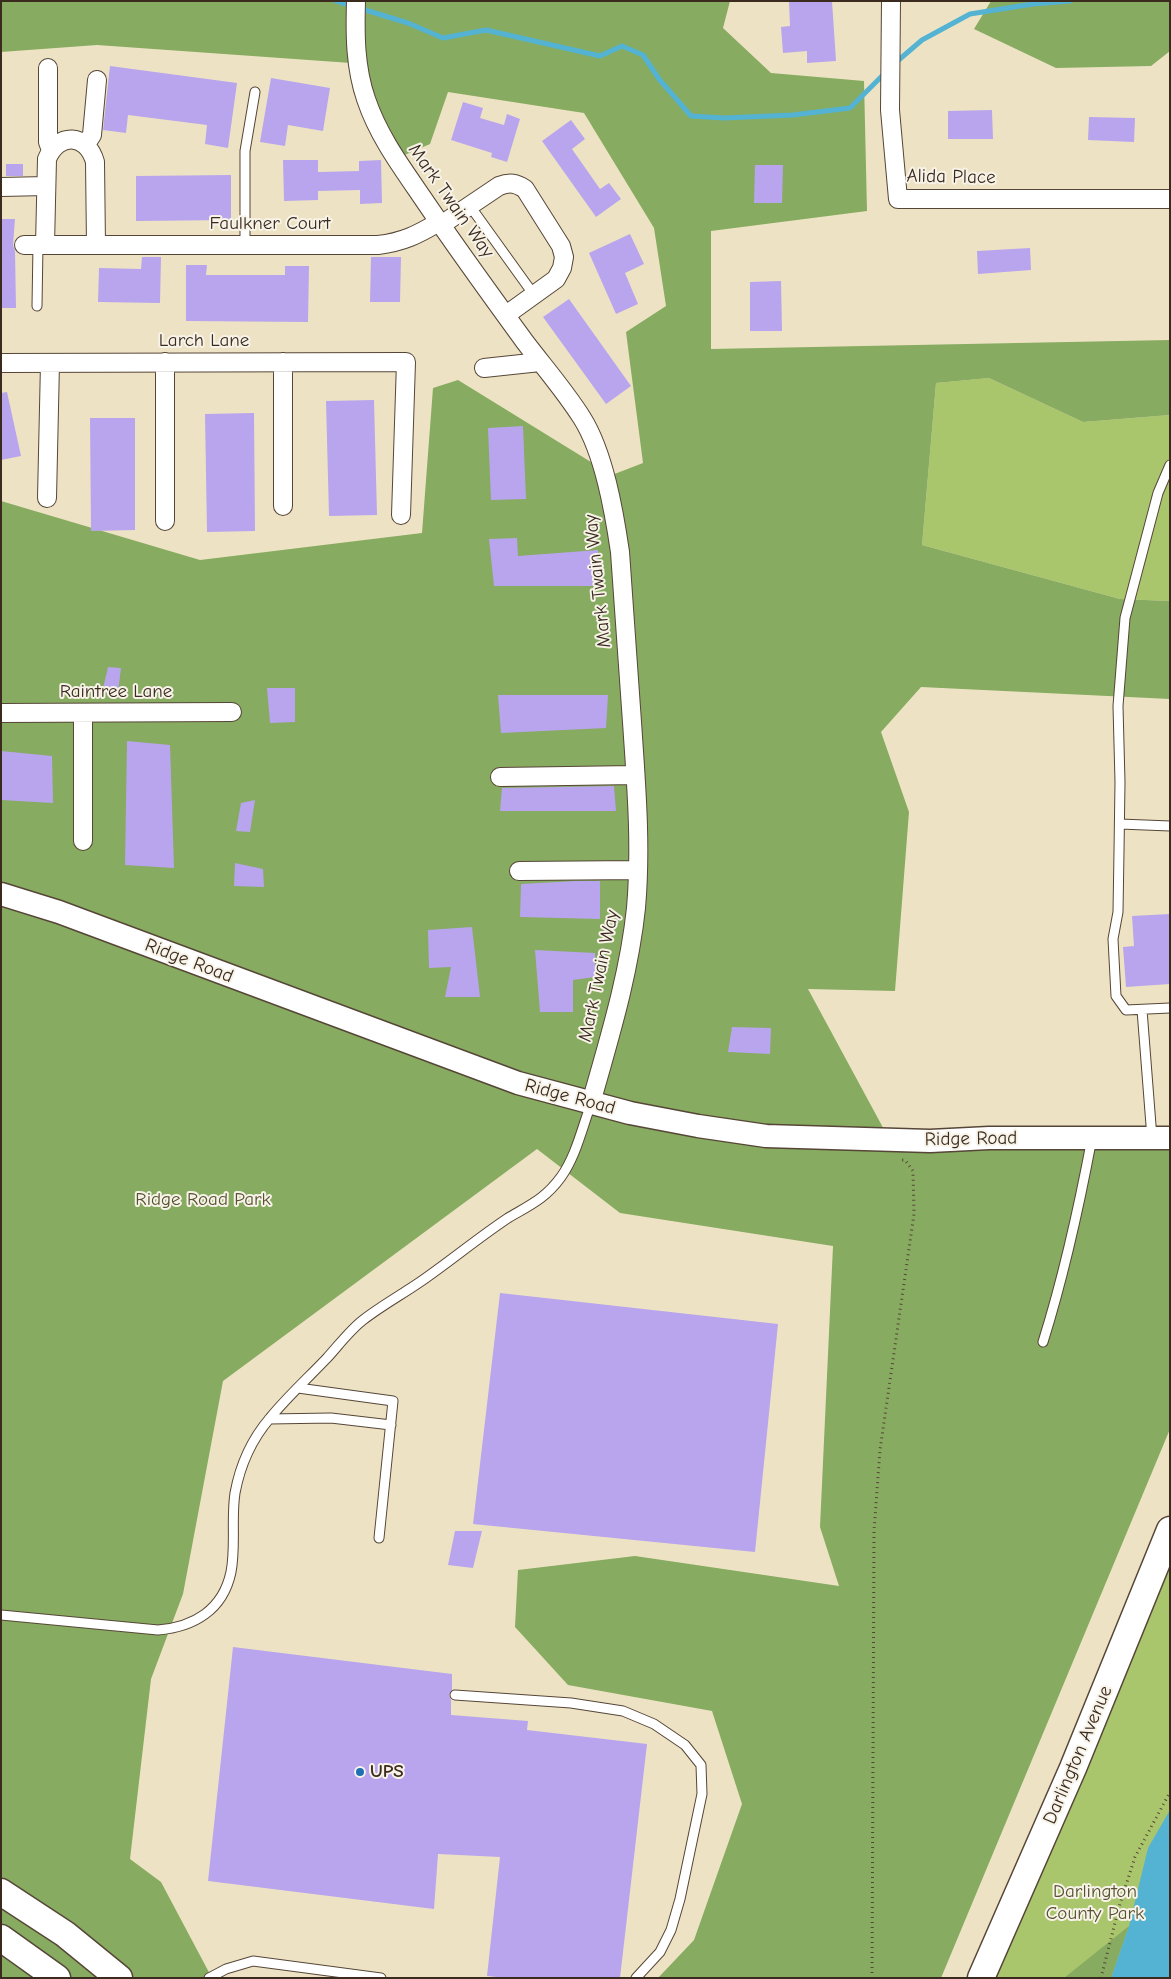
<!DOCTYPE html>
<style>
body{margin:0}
#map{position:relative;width:1171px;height:1979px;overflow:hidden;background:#ede3c4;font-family:"Comic Neue",sans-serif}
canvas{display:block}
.frame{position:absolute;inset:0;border:2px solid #3b2a1e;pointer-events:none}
</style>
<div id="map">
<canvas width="1171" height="1979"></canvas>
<div class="frame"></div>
</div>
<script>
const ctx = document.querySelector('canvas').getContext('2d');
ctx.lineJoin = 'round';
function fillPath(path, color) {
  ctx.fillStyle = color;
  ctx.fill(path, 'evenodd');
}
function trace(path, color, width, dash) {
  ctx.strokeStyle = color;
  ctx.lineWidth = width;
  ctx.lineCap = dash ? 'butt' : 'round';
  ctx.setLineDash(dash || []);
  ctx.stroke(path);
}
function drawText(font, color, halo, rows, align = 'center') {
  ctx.font = font + ' "Comic Neue",sans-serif';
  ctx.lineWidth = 4;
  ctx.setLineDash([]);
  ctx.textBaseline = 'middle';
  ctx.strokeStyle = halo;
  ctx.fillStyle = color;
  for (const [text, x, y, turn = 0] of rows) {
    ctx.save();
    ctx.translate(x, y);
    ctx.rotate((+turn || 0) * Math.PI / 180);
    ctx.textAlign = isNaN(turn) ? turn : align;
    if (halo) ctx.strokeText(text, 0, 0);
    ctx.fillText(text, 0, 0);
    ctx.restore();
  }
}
const green = new Path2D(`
 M989,378L1083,422L1170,415V601L1120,599L922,545L936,383Z
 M1170,1530V1978H981Z`);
const forest = new Path2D(`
 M1,1H730L723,28L771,73L864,81L867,211L711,231V349L1170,340V415L1083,422L989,378L936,383L922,545L1120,599L1170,601V699L921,687L881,732L909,812L895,991L808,989L887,1135L1170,1142V1429L941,1978H658L694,1940L742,1804L712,1711L568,1685L515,1627L518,1570L635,1556L839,1586L820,1527L833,1246L620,1213L537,1149L223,1381L183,1594L151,1679L130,1859L161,1882L212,1978H1V501L200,560L422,533L433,388L458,380L612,475L643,463L626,332L666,306L654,228L584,113L448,92L430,144L393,160L351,63L97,45L1,52Z
 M991,1H1170V51L1151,66L1056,68L974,29Z
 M1129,1926L1111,1978H1064Z`);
const water = new Path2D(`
 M1170,1810V1978H1111L1129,1926L1148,1848Z`);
const stream = new Path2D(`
 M336,1L408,23L443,38L486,30L600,56L622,46L643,55L659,79L691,116L724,118L793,115L850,108L886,72
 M894,64L922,40L970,14L1033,4L1070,1`);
const building = new Path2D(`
 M789,1H832L836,61L807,63V51L783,53L781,27L790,26Z
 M110,66L237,83L228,148L205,144L207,125L128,115L126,133L103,130Z
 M271,78L330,88L323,131L288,125L285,146L260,142Z
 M463,102L483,108L480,118L504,125L507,114L520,119L507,162L491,157L492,153L451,140Z
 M992,110L993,139H948V111Z
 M1089,117L1135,118L1134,142L1088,140Z
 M571,120L585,139L572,149L600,189L609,183L621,199L596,217L542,141Z
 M283,160H318V172L359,171V161L381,160L382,203L360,204V190L318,191V200L284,201Z
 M6,164H23V176H6Z
 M755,165H783L782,203H754Z
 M231,175V220L136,221V176Z
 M1,219H15L13,245L15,251L16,308H1Z
 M630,234L644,264L625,273L638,304L616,314L589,253Z
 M1030,248L1031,270L978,274L977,251Z
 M142,257H161L160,303L98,302L99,268L141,269Z
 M371,257H401L400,302H370Z
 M186,265H207L206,275H285V266H309L308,322L186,321Z
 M781,281L782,331H750V282Z
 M569,299L631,386L606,404L543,317Z
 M7,392L21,456L1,460V393Z
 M374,400L377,515L329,516L326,401Z
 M254,413L255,531L207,532L205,414Z
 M90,418H135V530L91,531Z
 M523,426L526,499L491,500L488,428Z
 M517,538L518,556L598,550L599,586H494L489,539Z
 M108,667L121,668L118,692L102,693Z
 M267,688H295V722L270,723Z
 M498,695H608L606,728L501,733Z
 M127,741L170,745L174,868L125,865Z
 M1,751L52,756L53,803L1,800Z
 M614,786L616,811H500L502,788Z
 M255,800L250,832L236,831L241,803Z
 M235,863L263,869L264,887L234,886Z
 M576,881H600V919L520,917L521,884Z
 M1170,914V984L1126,987L1123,947L1134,946L1132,916Z
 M472,927L480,997H445L451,967L429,968L428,930Z
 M535,950L595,953V977L573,980V1012H540Z
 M732,1027L771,1028L770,1054L728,1052Z
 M500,1293L778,1324L755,1552L473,1524Z
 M455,1531H482L473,1568L448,1565Z
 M233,1647L452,1674V1690L449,1695L451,1700V1715L528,1721L527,1730L647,1744L620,1978H507L487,1976L500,1857L438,1854L434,1909L208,1881Z`);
const path = new Path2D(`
 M872,1978L874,1531L880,1450L914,1214L913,1171L905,1160H902
 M1101,1978L1119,1907L1135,1857L1170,1792`);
const service = new Path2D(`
 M470,206L534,295
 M245,245V151L255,92
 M37,306L38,245
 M1170,465L1158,493L1125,618L1118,706L1120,782L1119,851L1118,912L1113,939L1116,996L1126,1010L1170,1008
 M1120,824L1170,826
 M1142,1010L1152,1138
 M1043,1342C1064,1275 1079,1207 1092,1138
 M298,1388L393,1401L379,1538
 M269,1419L331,1418L391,1425
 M1,1615L158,1630C194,1627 223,1610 231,1572C236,1546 231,1519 235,1493C240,1466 252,1439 270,1418C287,1397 308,1378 327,1358C338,1346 350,1330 363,1320C381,1306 401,1295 420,1282C449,1262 478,1238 508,1218C530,1205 545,1199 561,1177C576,1156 582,1128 591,1104
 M455,1695L571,1703L623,1711L654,1724L685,1745L701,1765L702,1794L680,1899L671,1930L660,1952L636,1978
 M209,1978L226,1969L253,1961L381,1978`);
const minor = new Path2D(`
 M356,1C355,34 355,67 366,99C378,135 400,165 422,197C455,246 490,294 525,342C544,367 565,391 582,418C604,453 614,511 620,552C624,613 629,675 633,737C637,794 641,851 636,908C629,975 609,1039 591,1103
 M891,1L890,110L898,199H1170
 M48,68V142L51,150
 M86,144L92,135L97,80
 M1,187L46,186
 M441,225L499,186C510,182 516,183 525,189L561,246L564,257L562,268L556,279L506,315
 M24,245H378C403,242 417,235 439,222
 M45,245L47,159C58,132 87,133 95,162L96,245
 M283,362V506
 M1,363L406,362L401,515
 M484,368L540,362
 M47,498L50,363
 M165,521V362
 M1,713L232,712
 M83,714V841
 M500,777L635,775
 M519,871L638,870`);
const tertiary = new Path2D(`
 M1,894L59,912L518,1083L630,1113L698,1126L766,1136L930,1141L989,1138H1170`);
const secondary = new Path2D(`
 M1,1892L65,1934L119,1978
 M1,1938L57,1978
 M981,1978L1073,1768L1170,1530`);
const markers = [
 [360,1772,5,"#1f6fb2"]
];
const streetNames = [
 ["Alida Place",951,177,1],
 ["Mark Twain Way",451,201,55],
 ["Faulkner Court",270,224],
 ["Larch Lane",204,341],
 ["Mark Twain Way",598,581,-96],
 ["Raintree Lane",116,692],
 ["Ridge Road",189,961,21],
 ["Mark Twain Way",599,976,-78],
 ["Ridge Road",570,1097,15],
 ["Ridge Road",971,1139,-1],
 ["Darlington Avenue",1078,1755,-67]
];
const parkNames = [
 ["Ridge Road Park",203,1200],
 ["Darlington",1095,1892],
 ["County Park",1095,1914]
];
const poiNames = [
 ["UPS",370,1772]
];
fillPath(green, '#aac66d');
fillPath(forest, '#87ab60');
fillPath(water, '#54b3d2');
trace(stream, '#54b3d2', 5);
fillPath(building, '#b8a5ed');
trace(service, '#564637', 11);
trace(minor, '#564637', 20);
trace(tertiary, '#564637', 25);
trace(secondary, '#564637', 29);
trace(path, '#564637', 3, [1, 4]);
trace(service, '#fff', 9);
trace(minor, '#fff', 18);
trace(tertiary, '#fff', 22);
trace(secondary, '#fff', 26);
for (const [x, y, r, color] of markers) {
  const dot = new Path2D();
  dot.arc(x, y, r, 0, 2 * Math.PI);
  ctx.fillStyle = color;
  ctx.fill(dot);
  trace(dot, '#f7f3e8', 2);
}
drawText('19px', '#3b2a1e', '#f7f3e8', streetNames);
drawText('19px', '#575132', '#f7f3e8', parkNames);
drawText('bold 19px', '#3b2a1e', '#f7f3e8', poiNames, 'left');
</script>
